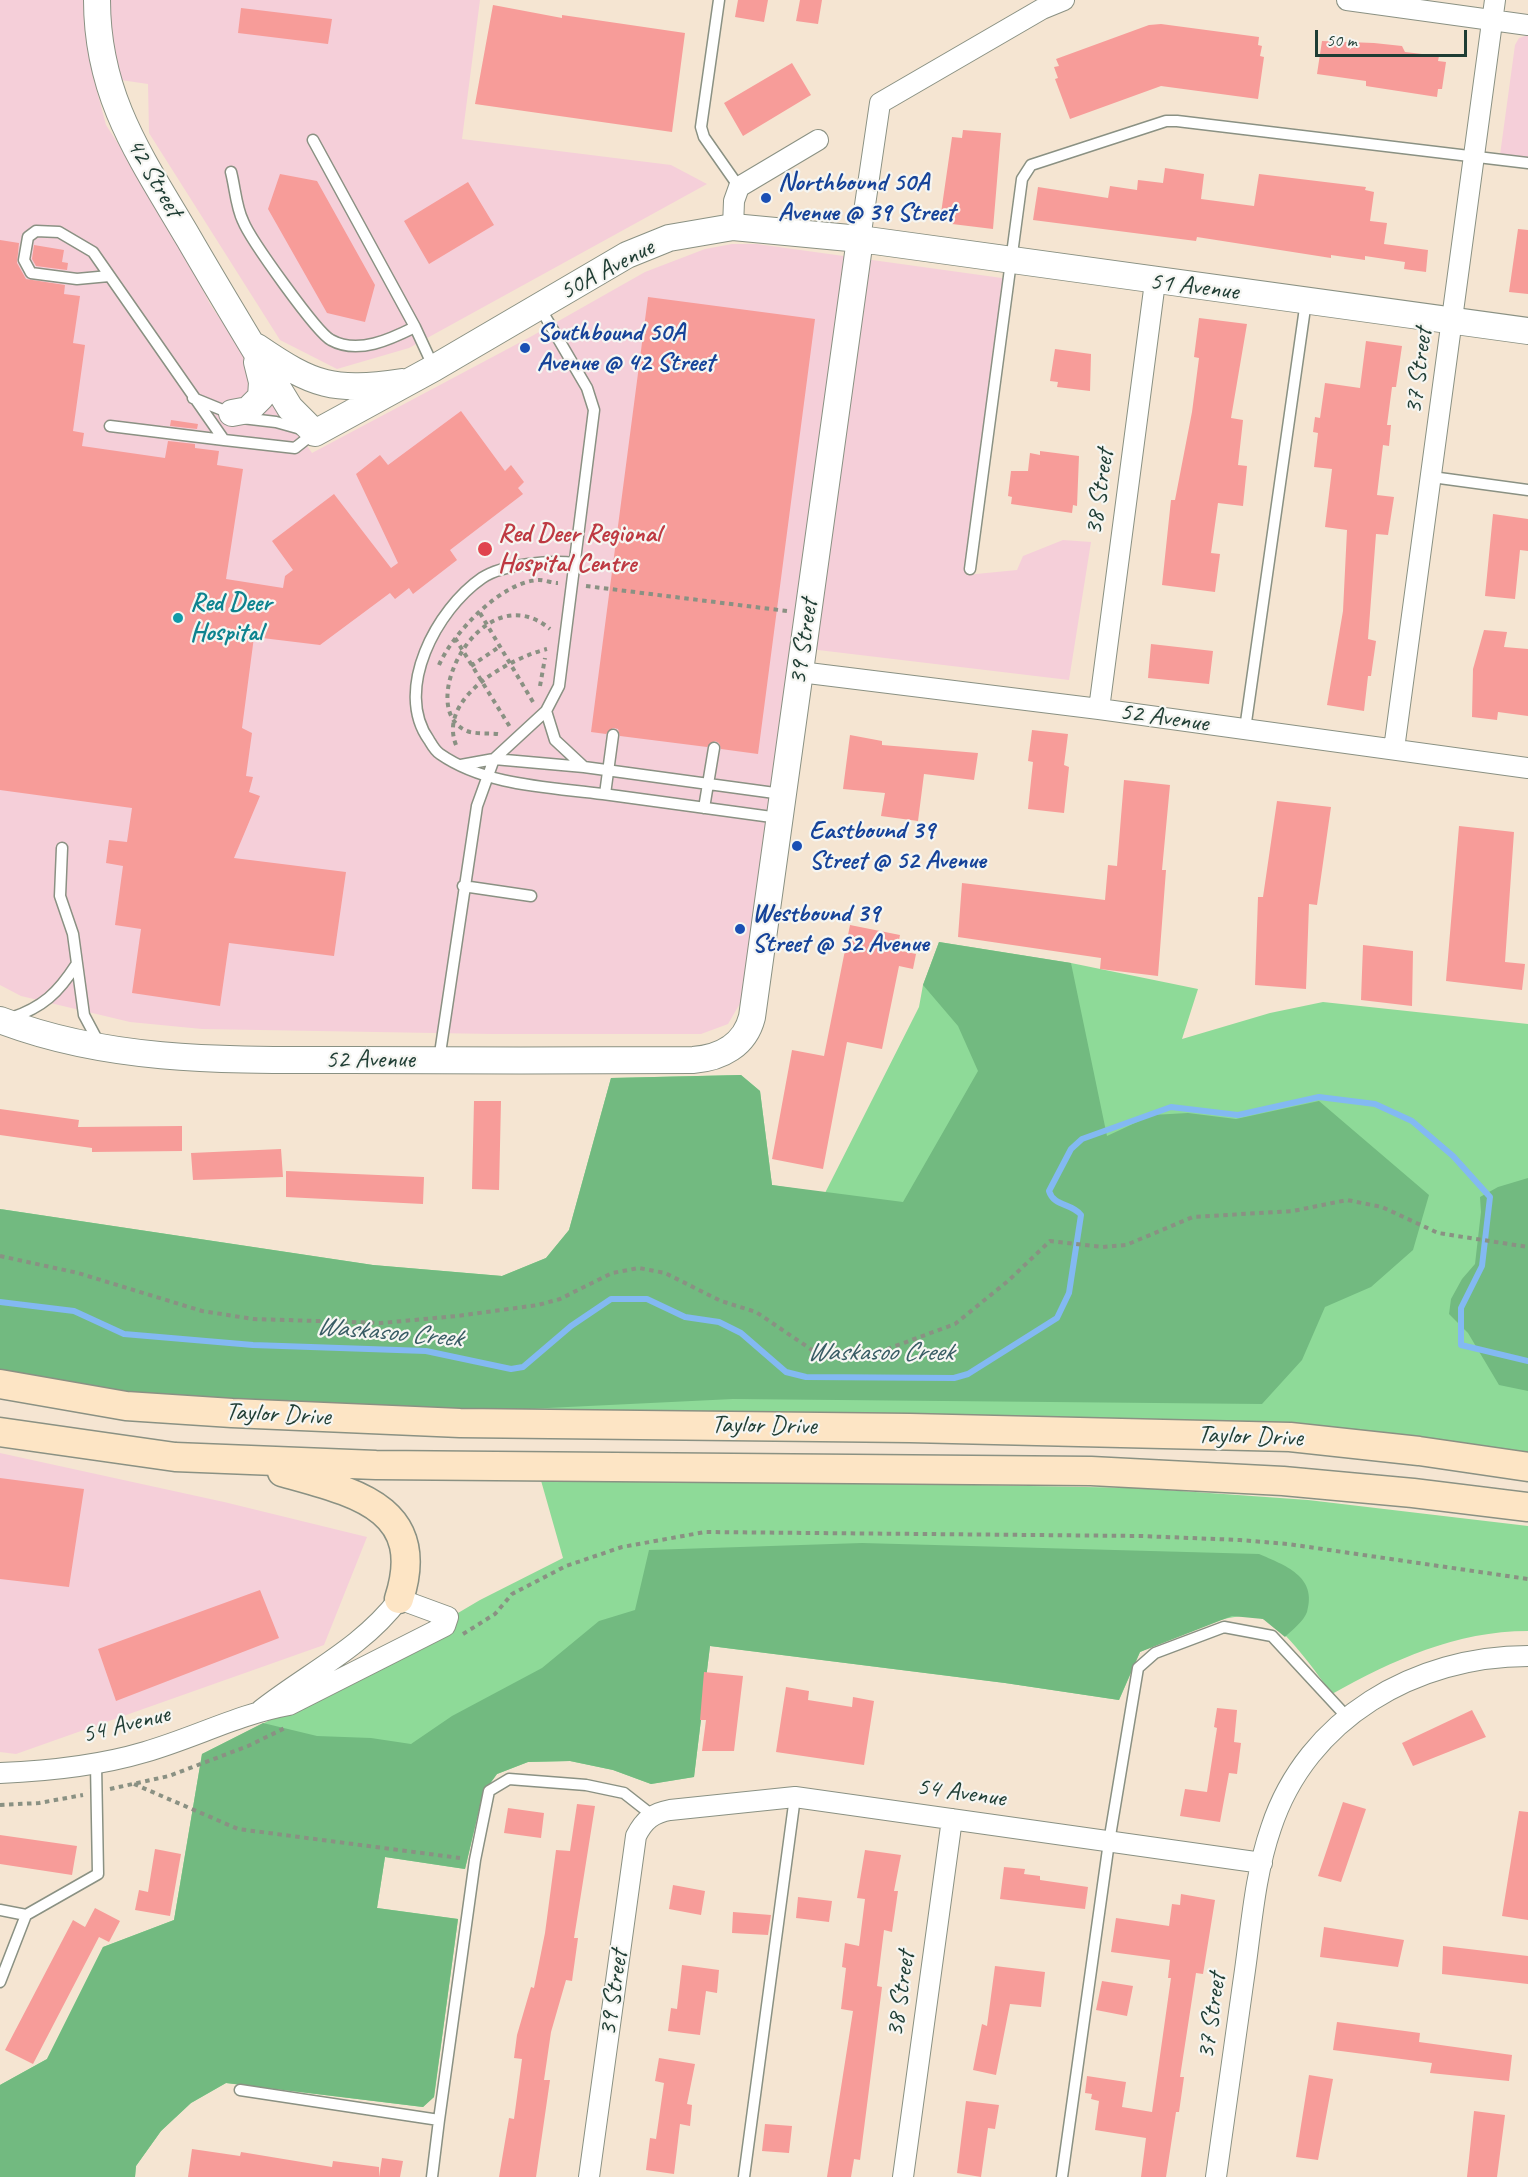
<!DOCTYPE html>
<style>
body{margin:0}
#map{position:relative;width:1528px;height:2177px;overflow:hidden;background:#f5e5d2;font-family:Caveat,sans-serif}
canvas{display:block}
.scale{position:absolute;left:1315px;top:30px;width:152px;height:27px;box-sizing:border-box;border:3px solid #1f3d34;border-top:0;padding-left:8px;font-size:18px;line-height:21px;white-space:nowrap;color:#1f3d34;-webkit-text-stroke:4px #f6f6f2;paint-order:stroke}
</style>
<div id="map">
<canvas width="1528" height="2177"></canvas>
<div class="scale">50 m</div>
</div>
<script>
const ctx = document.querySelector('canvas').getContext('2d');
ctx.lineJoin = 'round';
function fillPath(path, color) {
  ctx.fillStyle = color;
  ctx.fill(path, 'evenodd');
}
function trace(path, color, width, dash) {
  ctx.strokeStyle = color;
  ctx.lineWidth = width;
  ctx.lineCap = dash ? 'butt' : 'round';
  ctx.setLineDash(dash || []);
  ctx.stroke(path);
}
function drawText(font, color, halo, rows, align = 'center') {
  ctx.font = font + ' Caveat,sans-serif';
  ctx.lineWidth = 4.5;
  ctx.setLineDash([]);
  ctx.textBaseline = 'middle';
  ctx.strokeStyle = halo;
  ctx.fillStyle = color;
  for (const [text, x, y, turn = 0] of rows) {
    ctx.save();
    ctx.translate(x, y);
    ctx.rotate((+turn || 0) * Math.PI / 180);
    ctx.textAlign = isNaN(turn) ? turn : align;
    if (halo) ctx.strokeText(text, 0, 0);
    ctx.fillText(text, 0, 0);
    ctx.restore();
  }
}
const built = new Path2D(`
 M0,0H480L462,139L671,165L707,184L409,348L337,369L280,340L149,133L148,84L93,76L106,125L169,222L210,304L312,453L532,336L645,272L705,249L732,244H757L1009,279L966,575L1017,570L1023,556L1063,540L1091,542L1069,680L793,647L742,1000L728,1024L701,1034H492L202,1029L130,1022L21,996L0,985Z
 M1528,35V159L1500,155L1515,45L1519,38Z
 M0,1453L224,1502L367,1537L324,1645L16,1754L0,1752Z`);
const green = new Path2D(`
 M939,942L1071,963L1198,989L1182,1039L1270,1013L1323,1002L1528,1024V1457L1344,1433L849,1413L506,1410L0,1209L373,1265L502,1276L546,1258L569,1230L611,1078L741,1075L760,1091L772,1185L825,1193L919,1007L923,985Z
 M540,1477L1139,1488L1308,1500L1528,1526V1631C1456,1631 1393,1660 1332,1694C1318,1675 1285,1627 1263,1619C1231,1606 1171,1640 1140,1652L1119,1700L1005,1683L710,1646L694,1777L651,1784L613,1770L570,1761L528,1762L497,1774L483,1793L465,1869L385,1857L377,1908L458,1919L434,2097L423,2107L226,2083L191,2103L161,2131L136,2166L135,2177H0V2085L47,2059L103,1947L174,1920L202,1754L314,1698L480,1600L563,1558Z`);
const forest = new Path2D(`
 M939,942L1071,963L1107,1136L1152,1115L1188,1113L1236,1119L1319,1101L1429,1195L1413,1250L1371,1287L1325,1307L1302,1360L1262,1404L733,1399L506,1410L137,1396L0,1378V1209L373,1265L502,1276L546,1258L569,1230L611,1078L741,1075L760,1091L772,1185L903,1202L978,1071L958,1026L923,985Z
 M1528,1178V1391L1499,1385L1468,1333L1449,1314L1451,1299L1462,1279L1475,1264L1481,1212L1480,1197L1498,1187Z
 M862,1543L1259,1554C1284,1565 1318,1576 1307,1612C1304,1621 1292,1630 1285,1637L1263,1619L1232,1616L1140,1652L1119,1700L1005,1683L710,1646L694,1777L651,1784L613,1770L570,1761L528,1762L497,1774L483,1793L465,1869L385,1857L377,1908L458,1919L434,2097L423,2107L226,2083L191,2103L161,2131L136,2166L135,2177H0V2085L47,2059L103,1947L174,1920L202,1754L263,1723L317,1736L371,1738L411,1744L452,1716L542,1668L599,1621L635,1610L649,1550Z`);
const stream = new Path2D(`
 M0,1302L74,1311L124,1334L253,1345L426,1351L511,1369L523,1367L571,1326L611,1299H647L685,1317L719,1322L741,1333L786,1372L806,1377L954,1378L968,1374L1057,1318L1069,1293L1081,1215C1072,1203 1054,1207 1049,1191L1071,1149L1082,1139L1171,1107L1238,1115L1319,1097L1375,1104L1412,1121L1453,1156L1490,1197L1482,1266L1461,1308V1345L1528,1361`);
const building = new Path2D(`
 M738,0H768L764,22L735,17Z
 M800,0H822L818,24L796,21Z
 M493,5L562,18V15L685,33L672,132L475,104Z
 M241,8L332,19L328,44L238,33Z
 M1161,24L1259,37L1258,45L1262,46L1260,56L1264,57L1258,99L1161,86L1070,119L1055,79L1058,78L1054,67L1059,66L1056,59L1149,25Z
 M1322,41L1374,43L1402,46L1405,52L1439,56L1438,61L1446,62L1442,89H1438L1437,97L1366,86V81L1317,74Z
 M792,63L811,95L743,136L724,103Z
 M963,130L1001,133L993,229L952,224L953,214L941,213L952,137L962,138Z
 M1165,168L1204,174L1201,199L1254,206L1259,174L1366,187L1365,190L1374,192L1370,221L1387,223L1384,244L1428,250L1426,272L1404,269L1405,262L1365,256V260L1331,255V258L1197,237L1196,241L1033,220L1038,187L1108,198L1110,186L1137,190L1138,180L1163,183Z
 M280,174L317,181L375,285L365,322L327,313L268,209Z
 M468,182L494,225L429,264L404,221Z
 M1518,229L1528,230V294L1509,292Z
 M0,240L19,243L17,263L26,279L65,285L64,294L80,296L73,343L85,345L73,431L84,433L82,446L165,458L168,441L195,444V448L219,451L217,465L243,469L226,579L283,588L285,576L293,570L272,541L334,494L391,568L398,563L356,474L380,455L388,465L461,411L505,471L511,465L524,482L518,488L523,494L450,550L457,560L413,594L409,588L395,599L390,593L320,645L254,637L242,728L252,733L246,776L253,777L249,792L260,796L234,858L346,872L334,956L229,943L220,1006L132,993L141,929L115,925L123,866L106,863L109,840L127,842L132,808L0,790Z
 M34,245L64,250L62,262L68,263L67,270L36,266L32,259Z
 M648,297L815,319L758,754L721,749L719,743L715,741L707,747L620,736L618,729L613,728L606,734L591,732Z
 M1199,318L1247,324L1231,418L1243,420L1238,465L1247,466L1243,506L1218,503L1211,553L1220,554L1215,592L1162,585L1171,500H1175L1192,412L1199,358L1194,357Z
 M1366,341L1402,346L1396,387H1392L1387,425H1391L1389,446L1383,445L1377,495L1394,497L1388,535L1376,534L1368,639L1376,641L1371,676H1368L1364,711L1327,705L1343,611L1347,530L1325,527L1332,469L1314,467L1318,433L1313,432L1315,417L1320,418L1325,383L1360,388Z
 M1055,349L1091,354L1090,391L1057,387L1058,382L1050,381Z
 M171,420L198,424L197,429L170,426Z
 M1040,451L1079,456L1077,506L1073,505L1072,513L1011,504L1012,497L1008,496L1011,471H1028L1030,453L1040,455Z
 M1493,514L1528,519V551L1520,550L1515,599L1485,596Z
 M1484,630L1507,632L1504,647L1528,649V716L1498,712L1497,720L1472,717L1473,669Z
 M1151,644L1213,651L1209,684L1148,678Z
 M1032,730L1068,734L1064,765L1069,767L1064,813L1028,809L1033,762L1028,761Z
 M850,735L882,741V745L978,753L974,780L924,774L918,821L881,816L885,793L843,789Z
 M1124,780L1170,785L1162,870H1166L1158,976L1100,969L1101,958L958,937L962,883L1105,900L1108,865L1117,866Z
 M1277,801L1331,807L1317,905L1309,904L1306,989L1255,985L1258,897H1263Z
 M1459,826L1514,832L1505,962L1525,964L1522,990L1446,981Z
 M850,925L900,935L897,950L916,954L913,969L899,966L882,1049L847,1042L823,1169L772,1159L792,1050L824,1056Z
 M1363,945L1413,951L1412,1006L1361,1000Z
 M474,1101H501L499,1190L472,1189Z
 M0,1109L79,1120L78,1127L182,1126V1151L92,1152V1148L0,1135Z
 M281,1149L283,1177L193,1180L191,1153Z
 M286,1171L424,1177L423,1204L286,1197Z
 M0,1478L84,1489L69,1587L0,1579Z
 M260,1590L279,1638L116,1701L98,1649Z
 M704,1672L743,1676L734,1751H702L706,1720H700Z
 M786,1687L809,1691L808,1700L852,1707L853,1697L874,1701L864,1765L776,1752Z
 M1217,1708L1237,1710L1234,1742L1241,1743L1237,1774L1229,1773L1220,1822L1180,1816L1185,1789L1207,1792L1217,1728L1214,1727Z
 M1472,1710L1486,1737L1413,1766L1402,1743Z
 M1343,1802L1366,1809L1341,1882L1318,1876Z
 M577,1804L595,1806L574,1938H578L572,1981L566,1980L551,2032L544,2080H550L536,2177H499L509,2118L514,2119L522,2059L514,2058L517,2035L531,1987L534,1988L545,1933L556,1850L570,1851Z
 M508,1808L544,1813L541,1838L504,1833Z
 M1519,1811L1528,1812V1920L1502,1916Z
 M0,1835L77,1846L72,1875L0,1864Z
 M155,1849L181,1854L170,1916L135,1910L139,1890L148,1892Z
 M865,1850L901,1855L894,1891H898L892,1932L884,1930L877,1986L882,1987L860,2160L854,2159L851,2177H827L853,2011L841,2009L846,1968L842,1967L845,1943L859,1946L860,1939L865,1899L857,1898Z
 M1004,1867L1025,1869L1024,1874L1040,1876V1880L1088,1887L1085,1909L1000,1899Z
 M673,1885L705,1891L701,1915L669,1909Z
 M1181,1894L1215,1900L1203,1974L1196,1973L1180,2077H1184L1179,2112H1176L1166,2177H1141L1146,2138L1095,2130L1099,2101L1091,2099L1092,2094L1085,2093L1087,2076L1126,2082L1122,2107L1152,2112L1171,1978H1168L1170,1960L1111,1952L1116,1918L1169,1926L1172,1904L1180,1905Z
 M798,1897L832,1901L829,1922L796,1918Z
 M95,1908L120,1921L109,1942L99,1937L33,2064L5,2050L73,1920L85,1927Z
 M733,1912L771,1915L768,1935L732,1933Z
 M1324,1927L1404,1940L1398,1967L1320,1957Z
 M1443,1946L1528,1956V1984L1442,1974Z
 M682,1965L719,1970L717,1993L706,1991L700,2035L668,2031L671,2008L677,2009Z
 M995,1966L1045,1972L1041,2007L1010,2004L996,2075L973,2070L982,2024L987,2026Z
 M1102,1981L1133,1986L1127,2016L1096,2010Z
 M1337,2022L1420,2033L1419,2042L1512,2055L1509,2081L1430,2073L1432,2063L1333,2050Z
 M659,2058L695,2064L687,2104L692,2105L690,2126L680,2124L674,2174L646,2170L650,2138L656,2139L664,2083L655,2081Z
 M1309,2075L1333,2079L1318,2160L1296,2157Z
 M966,2101L999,2105L995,2129L988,2128L981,2177L957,2173Z
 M1474,2111L1505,2115L1497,2177H1467Z
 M765,2124L792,2126L789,2153L762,2151Z
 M192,2149L240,2156L241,2152L332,2167L333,2161L379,2167V2177H188Z
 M382,2158L403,2161L400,2177H379Z`);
const path = new Path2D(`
 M586,586L787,611
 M480,613L533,702
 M455,638L510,727
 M439,665C453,633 502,581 539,580C545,580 552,583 558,583
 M471,666L499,647
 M540,686L545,658
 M498,734C490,733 479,734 470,732C410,714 481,571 550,629
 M456,745C437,697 511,658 547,649
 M0,1256L78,1273L202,1311L253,1319L381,1323L457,1316L538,1305L560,1299L612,1273L639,1268L665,1273L721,1301L756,1312L815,1352L844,1359L871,1355L955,1324L1008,1281L1050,1241L1103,1247L1126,1245L1193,1217L1293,1211L1347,1200L1382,1207L1438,1233L1528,1247
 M463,1634L495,1614L512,1594L566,1566L622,1547L705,1532L1141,1536L1240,1540L1288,1544L1528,1579
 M134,1784L238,1829L460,1858
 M110,1789L169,1776L248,1746L287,1727
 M0,1805L39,1803L83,1795`);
const service = new Path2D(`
 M719,0L701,127L704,137L739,187
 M313,140L415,327L434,368
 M231,172C235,187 236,207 243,221C250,239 317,333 331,340C358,355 391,339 415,327
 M109,276L77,279L31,273L24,260L28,237L36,231L59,232L93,252L224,440L295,448L314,433
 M193,398L242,418L276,422L301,429
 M110,426L224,440
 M1432,477L1528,490
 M575,563C550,560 503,564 482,578C437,609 393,690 429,740C432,745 435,751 440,754C486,786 549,787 603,794C661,802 720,810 779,818
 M970,569L1022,179L1031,165L1166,121H1177L1528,163
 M546,711L555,740L584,767
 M1245,729L1306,301
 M461,765L494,759L584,767L782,794
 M605,794L613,735
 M704,808L714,748
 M62,848L60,896L73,934L84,1015L100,1045
 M463,886L531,896
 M11,1018C43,1007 58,993 76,965
 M439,1060L477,806L494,759L546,711L559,686L594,410L587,388L539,306
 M0,1910L26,1915
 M0,1982L26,1915L98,1874L96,1764
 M240,2090L439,2120L432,2177
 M439,2120L475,1860L489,1791L509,1779L586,1785L624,1793L652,1815
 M744,2177L795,1797
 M1062,2177L1109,1842L1138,1668L1155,1653L1224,1627L1272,1636L1347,1717`);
const minor = new Path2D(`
 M1347,0L1528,25
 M733,227L734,201L739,187L818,140
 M860,239L880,103L1042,9L1064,0
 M800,672L1099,709L1528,768
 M1099,709L1155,282
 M1394,749L1495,0
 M0,1773C49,1771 98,1766 145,1752C194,1738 239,1714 289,1705L445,1626L448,1617L399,1599C362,1648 308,1673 261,1710
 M589,2177L636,1836C644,1820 653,1813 670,1810L795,1797L1262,1863
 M903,2177L952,1819
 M1216,2177C1225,2113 1234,2048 1243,1984C1251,1932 1254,1877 1271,1828C1307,1718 1416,1656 1528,1656`);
const tertiary = new Path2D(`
 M97,0C97,98 142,159 189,239C222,296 256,352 290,408L315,433L434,368L627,255L669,238L733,227L860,239L1528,331
 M257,347C314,386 333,392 402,382
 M232,413L248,410L261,397L262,382L257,362
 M0,1020C112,1063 231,1060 349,1060C464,1061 578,1060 693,1060C721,1058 745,1045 752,1017L860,239`);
const secondary = new Path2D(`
 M0,1384L126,1406L232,1413L460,1423L910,1428L1290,1437L1419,1451L1528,1467
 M0,1432L175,1457L376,1465L1091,1471L1283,1481L1413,1493L1528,1507
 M282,1472C352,1492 429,1506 399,1599`);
const markers = [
 [766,198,6,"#1a4fb4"],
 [525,348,6,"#1a4fb4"],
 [485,549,8,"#e0444e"],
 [178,618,6,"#0f9aa8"],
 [797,846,6,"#1a4fb4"],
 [740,929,6,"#1a4fb4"]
];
const streetNames = [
 ["42 Street",154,178,60],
 ["50A Avenue",607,270,-28],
 ["51 Avenue",1194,287,7],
 ["37 Street",1419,371,-83],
 ["38 Street",1100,492,-82],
 ["39 Street",804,642,-82],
 ["52 Avenue",1164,718,8],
 ["52 Avenue",370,1060],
 ["Taylor Drive",278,1415,3],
 ["Taylor Drive",764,1426,1],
 ["Taylor Drive",1250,1437,2],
 ["54 Avenue",126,1725,-14],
 ["54 Avenue",961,1793,8],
 ["39 Street",614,1993,-82],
 ["38 Street",901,1994,-82],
 ["37 Street",1212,2016,-82]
];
const transitNames = [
 ["Northbound 50A",778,183],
 ["Avenue @ 39 Street",778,213],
 ["Southbound 50A",537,333],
 ["Avenue @ 42 Street",537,363],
 ["Eastbound 39",809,831],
 ["Street @ 52 Avenue",809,861],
 ["Westbound 39",752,914],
 ["Street @ 52 Avenue",752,944]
];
const healthNames = [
 ["Red Deer Regional",498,534],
 ["Hospital Centre",498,564]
];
const cultureNames = [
 ["Red Deer",190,603],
 ["Hospital",190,633]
];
const waterNames = [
 ["Waskasoo Creek",389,1333,5],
 ["Waskasoo Creek",880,1353]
];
fillPath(built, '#f5cfd9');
fillPath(green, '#8eda98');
fillPath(forest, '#72ba80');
trace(stream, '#83b9f2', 6);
fillPath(building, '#f79c99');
trace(service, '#8a9183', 13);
trace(minor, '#8a9183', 22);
trace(tertiary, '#8a9183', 28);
trace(secondary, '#8a9183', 31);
trace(path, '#8a9183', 4, [4.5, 4.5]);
trace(service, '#fff', 10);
trace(minor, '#fff', 20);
trace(tertiary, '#fff', 26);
trace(secondary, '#fde5c5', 28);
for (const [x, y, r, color] of markers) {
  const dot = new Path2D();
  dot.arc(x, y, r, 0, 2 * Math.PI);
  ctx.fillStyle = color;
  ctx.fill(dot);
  trace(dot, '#f6f6f2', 2);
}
drawText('26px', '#1f3d34', '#f6f6f2', streetNames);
drawText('bold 26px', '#164399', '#f6f6f2', transitNames, 'left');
drawText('bold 26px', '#be3a42', '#f6f6f2', healthNames, 'left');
drawText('bold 26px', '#0d838f', '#f6f6f2', cultureNames, 'left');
drawText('italic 27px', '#385c64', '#f6f6f2', waterNames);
</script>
